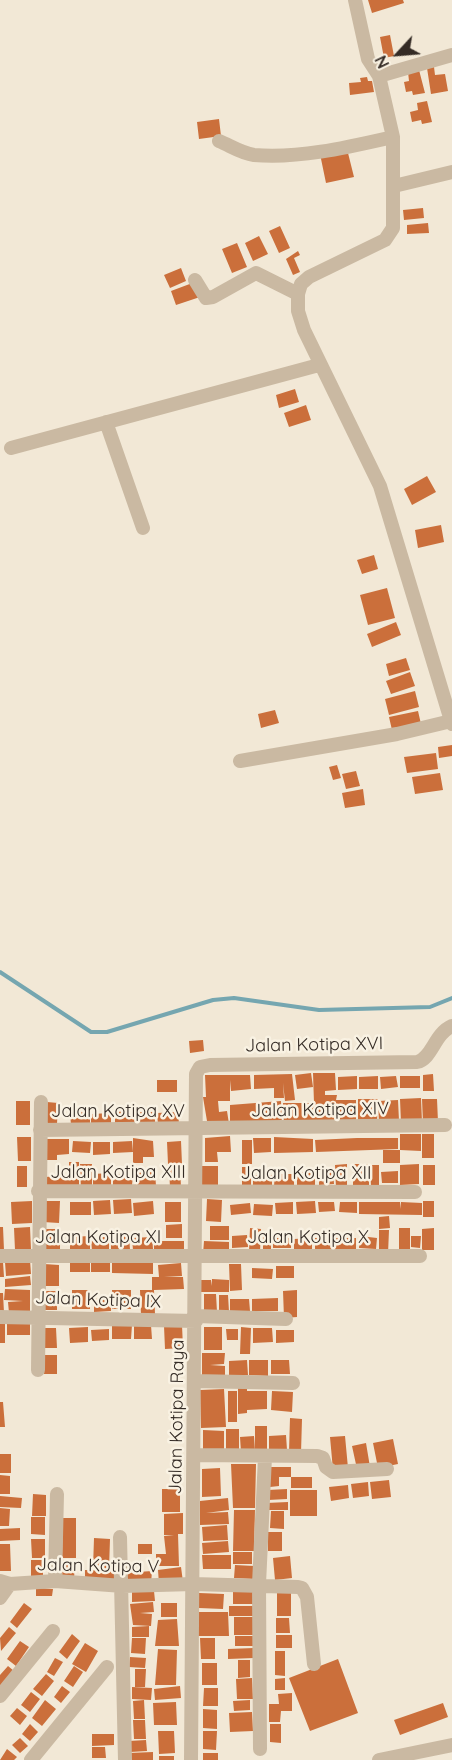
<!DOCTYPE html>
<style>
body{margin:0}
#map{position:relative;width:452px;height:1760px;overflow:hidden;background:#f2e8d6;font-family:Quicksand,sans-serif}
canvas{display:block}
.north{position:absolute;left:368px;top:24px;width:60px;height:60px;-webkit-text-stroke:4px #f9f2e3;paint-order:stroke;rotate:244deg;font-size:16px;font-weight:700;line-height:24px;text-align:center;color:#342b25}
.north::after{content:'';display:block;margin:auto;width:21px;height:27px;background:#342b25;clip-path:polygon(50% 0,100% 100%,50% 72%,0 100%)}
</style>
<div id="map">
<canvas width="452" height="1760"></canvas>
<div class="north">N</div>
</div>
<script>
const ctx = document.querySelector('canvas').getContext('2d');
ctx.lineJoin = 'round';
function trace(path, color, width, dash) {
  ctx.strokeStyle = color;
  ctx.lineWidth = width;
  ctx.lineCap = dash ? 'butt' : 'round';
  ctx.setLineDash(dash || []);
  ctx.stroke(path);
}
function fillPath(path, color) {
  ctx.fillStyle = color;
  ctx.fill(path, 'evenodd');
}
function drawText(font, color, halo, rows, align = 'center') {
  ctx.font = font + ' Quicksand,sans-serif';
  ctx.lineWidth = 5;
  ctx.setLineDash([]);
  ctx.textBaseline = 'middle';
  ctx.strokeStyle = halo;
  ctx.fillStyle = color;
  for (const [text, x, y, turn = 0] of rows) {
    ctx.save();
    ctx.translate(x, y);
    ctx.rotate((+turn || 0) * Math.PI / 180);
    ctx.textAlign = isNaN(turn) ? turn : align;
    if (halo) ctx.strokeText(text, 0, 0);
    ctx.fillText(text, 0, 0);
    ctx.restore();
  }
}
const stream = new Path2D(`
 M0,972L91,1032H107L213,1000L234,998L319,1010L430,1007L452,998`);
const building = new Path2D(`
 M368,0H403L404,3L372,13Z
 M390,35L394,56L384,58L380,37Z
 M434,67L435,75L445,74L448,91L431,94L427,68Z
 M419,70L425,93L413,95L412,91L406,92L404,82L409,81L408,72Z
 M367,77L368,81H372L374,92L350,95L349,83L361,82L360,78Z
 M427,101L432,122L422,124L421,120L412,122L410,112L418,110L417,103Z
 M219,119L221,136L199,139L197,122Z
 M347,149L354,177L326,183L320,154Z
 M423,208L424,218L404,220L403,210Z
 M428,223L429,233L407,234V225Z
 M280,226L290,248L279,253L269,231Z
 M259,236L268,254L253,261L245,243Z
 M237,243L247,267L232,273L222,249Z
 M298,251L300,255L294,258L300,272L293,275L286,259Z
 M181,268L186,281L170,288L164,275Z
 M195,282L200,297L176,305L171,291Z
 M295,389L299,402L279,408L276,395Z
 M306,405L311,420L289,427L284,413Z
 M427,476L436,492L412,505L404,489Z
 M441,525L444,542L418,548L415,530Z
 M374,555L378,569L362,574L357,560Z
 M387,588L395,618L368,625L360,595Z
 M396,622L401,635L372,647L367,634Z
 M406,658L410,670L389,676L386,664Z
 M410,672L415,686L391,694L386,681Z
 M415,691L419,707L389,715L385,699Z
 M275,710L279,723L261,728L258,714Z
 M418,711L421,724L392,730L389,717Z
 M452,745V756L439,758L438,747Z
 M436,753L438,769L407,773L404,757Z
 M337,765L341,778L333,780L329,767Z
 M356,771L360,786L346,789L342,774Z
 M440,773L443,790L415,794L412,777Z
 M363,789L365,805L345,808L342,793Z
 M203,1040L204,1051L190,1053L189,1041Z
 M311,1073L313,1087L297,1089L295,1075Z
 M313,1073H335L336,1090L325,1091V1095H337L336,1100H356V1122L284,1125L283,1103H314Z
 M292,1074L295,1100L285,1101L283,1083L284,1098H274V1088L254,1089V1075Z
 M433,1074L434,1091H423V1075Z
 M205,1075H250L251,1089L231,1091L230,1080V1101H218L219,1112L227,1111L229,1124L208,1127L203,1097H206Z
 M357,1076V1089L338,1090V1077Z
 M378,1076V1089H359V1077Z
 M396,1076L398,1087L381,1089L380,1077Z
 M400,1076H420V1088H400Z
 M157,1080H177V1092H157Z
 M421,1098L422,1122L401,1123L400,1099Z
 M358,1099H378L377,1121H358Z
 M422,1099H437L438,1122L423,1123Z
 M398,1100L399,1121L379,1122L378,1101Z
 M16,1101H30V1125H16Z
 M281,1101L282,1127L230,1121V1105Z
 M47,1102L58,1103L57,1124L46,1123Z
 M134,1111L135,1123L115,1125V1112Z
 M90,1112V1124L71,1125L70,1113Z
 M136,1112H155V1124L136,1125Z
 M178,1112L179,1124H158L157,1113Z
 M111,1113V1123L91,1124V1114Z
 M400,1134H421V1151L400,1150Z
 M422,1134H434V1158H422Z
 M230,1136L231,1152H217L218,1162H205V1138Z
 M17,1137H31V1161H18Z
 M274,1137L313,1139V1152L274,1153Z
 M133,1138L153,1141L154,1157H143V1163H133Z
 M253,1138H271V1152L254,1153Z
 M357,1138H398V1149L316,1152L315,1140Z
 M41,1139H69V1154L57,1155V1160H41Z
 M242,1140H252V1164H242Z
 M73,1141L91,1142L90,1153L72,1152Z
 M132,1141L133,1152L113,1153V1142Z
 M181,1141L182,1164H168L167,1142Z
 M93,1142H110V1154L93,1155Z
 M383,1150H400V1163H383Z
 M69,1162H79V1187L44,1188L43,1177L69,1176Z
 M80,1164H92V1190H81Z
 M347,1164V1188H336L335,1165Z
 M353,1164H369V1189H353Z
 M419,1164V1184L400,1185V1165Z
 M370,1165H379V1186H371Z
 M423,1165H435V1185H423Z
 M17,1166H27V1187H17Z
 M202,1166H218V1186L202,1187Z
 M169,1167H180L181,1187L170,1188Z
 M242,1167H251V1188H242Z
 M398,1171V1183H382L381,1172Z
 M155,1172L156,1186L135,1187V1173Z
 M297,1172L315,1173V1186H297Z
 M333,1172L334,1184L319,1185V1173Z
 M111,1173V1186H93V1174Z
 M113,1174L133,1175L132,1185H113Z
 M275,1174H294V1187L274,1186Z
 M253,1175H272V1185H253Z
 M131,1199L132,1213L114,1214L113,1200Z
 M207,1199L222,1200L221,1222L206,1221Z
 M110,1200L111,1214L94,1215L93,1201Z
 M32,1201V1223L12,1224L11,1202Z
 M43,1201H60L59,1223L43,1222Z
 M153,1201L154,1214L134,1216L133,1203Z
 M315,1201L316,1213L297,1214L296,1202Z
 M423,1201H434V1217H423Z
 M70,1202H91V1215H70Z
 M165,1202H181V1222H165Z
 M293,1202V1214H276L275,1203Z
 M318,1202H334L335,1211L319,1212Z
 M340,1202H357V1213L339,1212Z
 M359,1202H400L401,1209V1202L422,1203V1215L359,1214Z
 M250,1203L251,1213L231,1215L230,1205Z
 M254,1204L273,1205L272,1216L253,1215Z
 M389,1216L390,1228L379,1229V1217Z
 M182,1224V1238H166V1225Z
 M210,1226H229V1240H210Z
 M0,1227H3L4,1250H0Z
 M30,1227L31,1250H15L14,1228Z
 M250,1228L261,1229L260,1252H249Z
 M399,1228H410V1253H399Z
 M434,1228V1250H422V1229Z
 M45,1229H60V1250H45Z
 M379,1230H389L388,1254H379Z
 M263,1233H271V1249H263Z
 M247,1235L248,1247L232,1248V1236Z
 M90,1236V1250H70V1237Z
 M111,1236H129L130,1250H111Z
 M360,1236L377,1238L376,1249L359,1248Z
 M411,1236H421L420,1248L411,1247Z
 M91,1237H109V1251H92Z
 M152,1237L153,1249L133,1250L132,1238Z
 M273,1238H291V1248H273Z
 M312,1238V1249L294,1250V1239Z
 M315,1238H356V1249H315Z
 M154,1241H184V1252L154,1253Z
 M204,1241L229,1242V1254H203Z
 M70,1259L90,1260V1272H70Z
 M91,1259H110V1272H91Z
 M112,1259L153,1260V1274L112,1273Z
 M30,1260L31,1274L6,1276L5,1262Z
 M0,1262H3L4,1277H0Z
 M181,1263L182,1276L164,1277H183L184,1289L154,1290L155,1314L141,1315L140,1290H152V1277H159L158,1265Z
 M44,1264L59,1265V1286H44Z
 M229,1264H241L242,1290L230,1291Z
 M276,1266H294V1278H276Z
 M252,1268L273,1269L272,1279L252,1278Z
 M30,1276L31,1285L5,1287V1279Z
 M212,1279L229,1280V1292H201L200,1280H211L212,1286Z
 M5,1289L30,1290V1312L9,1313L8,1302L23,1301L4,1300Z
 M72,1290H90V1309H72Z
 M112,1290H131V1309H112Z
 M297,1290V1317L284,1318L283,1291Z
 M43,1291H57V1310H43Z
 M0,1293H3L4,1313H0Z
 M204,1294H216L217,1312H204Z
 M219,1295H228L229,1312L219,1313Z
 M111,1298V1311L94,1312V1299Z
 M278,1298V1311H252V1299Z
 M230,1299H249L250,1311H230Z
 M0,1324H5V1343H0Z
 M7,1324H30V1335H7Z
 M112,1325H132L131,1339H112Z
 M134,1325H151L152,1339H134Z
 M182,1325L183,1348L165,1349L164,1326Z
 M88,1327V1342L70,1343L69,1328Z
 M204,1327H222V1350H204Z
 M241,1327L251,1328L250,1354H240Z
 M44,1328H56L57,1348H45Z
 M253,1328H272L273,1342L253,1343Z
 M109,1329V1340L92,1341L91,1330Z
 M226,1329H238V1340H227Z
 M276,1330H294V1342L276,1343Z
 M202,1353H225L224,1364L210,1365L225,1366V1379L202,1378Z
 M44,1355H57V1374H44Z
 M247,1360L248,1375H229V1361Z
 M249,1360H268V1376L249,1375Z
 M271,1360H289L290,1374H271Z
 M238,1387H247V1391H267V1409L247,1410V1413L238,1414Z
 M224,1389L226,1427L201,1428L200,1390Z
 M228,1391H237V1422H228Z
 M272,1391L293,1392L292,1412L271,1410Z
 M0,1402H3L5,1427H0Z
 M290,1418L302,1419L301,1453L289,1452Z
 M255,1426H267V1452H255Z
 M226,1429H239V1451H226Z
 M203,1430L224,1431V1450H203Z
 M286,1435L287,1450L269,1451V1436Z
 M254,1436L255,1451L241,1452L240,1437Z
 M345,1436L348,1468L333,1470L330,1437Z
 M393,1439L398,1464L378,1468L373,1443Z
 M366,1443L370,1467L357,1469L352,1446Z
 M0,1454H11V1473H0Z
 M231,1464H256L255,1508H233Z
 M269,1467H291V1477H279V1486L270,1487Z
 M220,1468L221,1496L202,1497V1469Z
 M0,1475L10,1476V1494H0Z
 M291,1477H312V1488H291Z
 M389,1480L391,1497L372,1499L370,1482Z
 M368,1482L369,1496L353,1498L351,1484Z
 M348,1485L349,1498L331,1501L329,1487Z
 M162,1489H180V1512H162Z
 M287,1489V1499L268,1500V1490Z
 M290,1490H317V1516H290Z
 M33,1494L46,1495V1516H32Z
 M0,1496L22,1498L21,1508L0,1507Z
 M228,1498L229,1510L206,1513L228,1512L229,1524L200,1525V1501Z
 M288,1502V1510H266V1503Z
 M0,1508L10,1509L9,1526H0Z
 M234,1510H255L254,1551H233Z
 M271,1511H284V1529L270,1528Z
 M183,1513V1534H178L179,1566H156V1554H166L164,1536L174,1535H164V1514Z
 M31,1517H45V1535L31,1534Z
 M63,1518H76V1558H62Z
 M227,1525L228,1540L203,1541L202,1527Z
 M20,1528V1540L0,1541V1529Z
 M268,1532H282V1551H268Z
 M94,1538L110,1539L109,1569L93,1568Z
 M31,1539H45V1558H32Z
 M228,1541L229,1552L203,1554L202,1543Z
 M0,1544H10L11,1571H0Z
 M138,1544H152V1554H138Z
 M233,1552H252V1564H233Z
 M202,1555H231V1569H203Z
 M290,1556L292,1578L275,1580L273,1558Z
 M31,1560H43V1579H31Z
 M63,1560H75L74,1580L62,1579Z
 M235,1565L254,1566V1579L234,1578Z
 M181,1567L183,1582L159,1584L158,1570Z
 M85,1570L115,1571L114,1584L85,1582Z
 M152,1571L151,1584L124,1583V1573Z
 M36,1588L53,1589L52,1596H36Z
 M253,1590V1604H233V1591Z
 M154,1591L155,1601L132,1602V1592Z
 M199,1593L224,1594L223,1609L199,1608Z
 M277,1593H291V1616H277Z
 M153,1602L154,1612L140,1613L152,1614L151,1626L133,1625L130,1604Z
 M24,1603L32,1609L17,1628L10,1622Z
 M161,1603H177V1617H161Z
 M229,1606H254V1616H229Z
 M198,1612H228L229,1636H198Z
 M234,1617H254V1635H234Z
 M276,1618H289L290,1633H276Z
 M177,1619L179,1646H155L158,1620Z
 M149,1626V1637H132V1627Z
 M9,1627L16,1633L1,1651L0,1638Z
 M72,1634L80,1641L67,1659L59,1652Z
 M276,1635H292V1648H276Z
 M235,1636H254V1646H235Z
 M132,1638H146L145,1654L131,1653Z
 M200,1638H215V1659H201Z
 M20,1641L29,1647L16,1666L7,1659Z
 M85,1643L98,1651L86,1672L72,1664Z
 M254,1648V1658L228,1659V1649Z
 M158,1649L177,1650L176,1685H155Z
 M275,1651H285V1676L275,1675Z
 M130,1657L146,1658L145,1668L129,1667Z
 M55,1658L63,1662L54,1676L47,1672Z
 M338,1659L358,1713L310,1731L289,1678Z
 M238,1660H250V1677L238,1678Z
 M202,1663H217V1685H202Z
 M8,1666L14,1671L0,1688V1675Z
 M74,1666L83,1672L73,1687L64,1681Z
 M135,1669H146L145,1687H135Z
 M46,1674L54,1681L42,1696L33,1689Z
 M252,1678L253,1699H237L236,1679Z
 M285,1678V1690H275V1679Z
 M62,1686L70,1692L61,1703L54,1697Z
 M180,1686L181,1698L155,1700L154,1689Z
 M132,1687L152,1688L151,1700L132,1699Z
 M204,1688H218V1706H203Z
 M31,1692L40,1699L30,1712L21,1705Z
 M292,1693V1711H281L280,1722H269V1704H279L278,1694Z
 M45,1700L56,1709L42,1726L32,1718Z
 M144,1700L145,1719H134L133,1701Z
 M250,1700V1710L234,1711L233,1701Z
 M176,1702L177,1725H154L153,1703Z
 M443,1703L448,1717L400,1735L394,1720Z
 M17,1708L27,1716L20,1725L10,1716Z
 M203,1709L217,1710V1729L203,1728Z
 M252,1712L253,1731L230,1732L229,1713Z
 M133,1720H145L146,1739H134Z
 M30,1724L38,1732L30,1741L22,1734Z
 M270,1724H281V1743L270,1742Z
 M158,1731H174L175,1753L159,1754Z
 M203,1731H217L216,1750L203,1749Z
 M92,1734H114V1745L92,1746Z
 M20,1738L28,1746L20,1753L12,1745Z
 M146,1740L147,1751L130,1752L129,1741Z
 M92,1747H105L106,1758H92Z
 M7,1749L17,1757L14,1760H0Z
 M153,1752V1760H129V1753Z
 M203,1753H218V1760H203Z
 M159,1756H174V1760H159Z`);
const minor = new Path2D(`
 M355,0L368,59L379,76L393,137V228L385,240L309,277L301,284L298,294V311L304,330L380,486L452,724
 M379,76L452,55
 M219,141C231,146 241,153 254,155C299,159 349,147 393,137
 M394,186L452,172
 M195,280L206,298L213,297L256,273L298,294
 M106,422L143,528
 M11,448L319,365
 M240,761L397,734L451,721
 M40,1130L445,1125
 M38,1191L415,1192
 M0,1256H420
 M196,1316L286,1319
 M0,1317L196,1321
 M38,1370L41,1102
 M194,1381L293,1383
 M194,1455L317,1456L323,1458L326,1467L333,1472L387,1469
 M120,1537L125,1760
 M0,1581L10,1584L55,1581L123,1586L193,1584L298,1587L302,1588L307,1597L314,1664
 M55,1581L57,1494
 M0,1598L10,1584
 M0,1696L53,1631
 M260,1749L259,1584L265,1457
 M31,1760L107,1667
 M191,1760L196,1074L200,1067L210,1065L417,1062C432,1059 434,1034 452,1026
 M379,1760L452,1745`);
const streetNames = [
 ["Jalan Kotipa XVI",314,1045,-1],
 ["Jalan Kotipa XIV",320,1110,-1],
 ["Jalan Kotipa XV",118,1112],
 ["Jalan Kotipa XIII",118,1173],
 ["Jalan Kotipa XII",306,1174],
 ["Jalan Kotipa XI",98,1238],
 ["Jalan Kotipa X",308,1238],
 ["Jalan Kotipa IX",98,1300,2],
 ["Jalan Kotipa Raya",177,1417,-89],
 ["Jalan Kotipa V",98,1566,1]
];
trace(stream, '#75a6b0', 4);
fillPath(building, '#cb6f3b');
trace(minor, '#cab9a2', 14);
drawText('18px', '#342b25', '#f9f2e3', streetNames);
</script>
